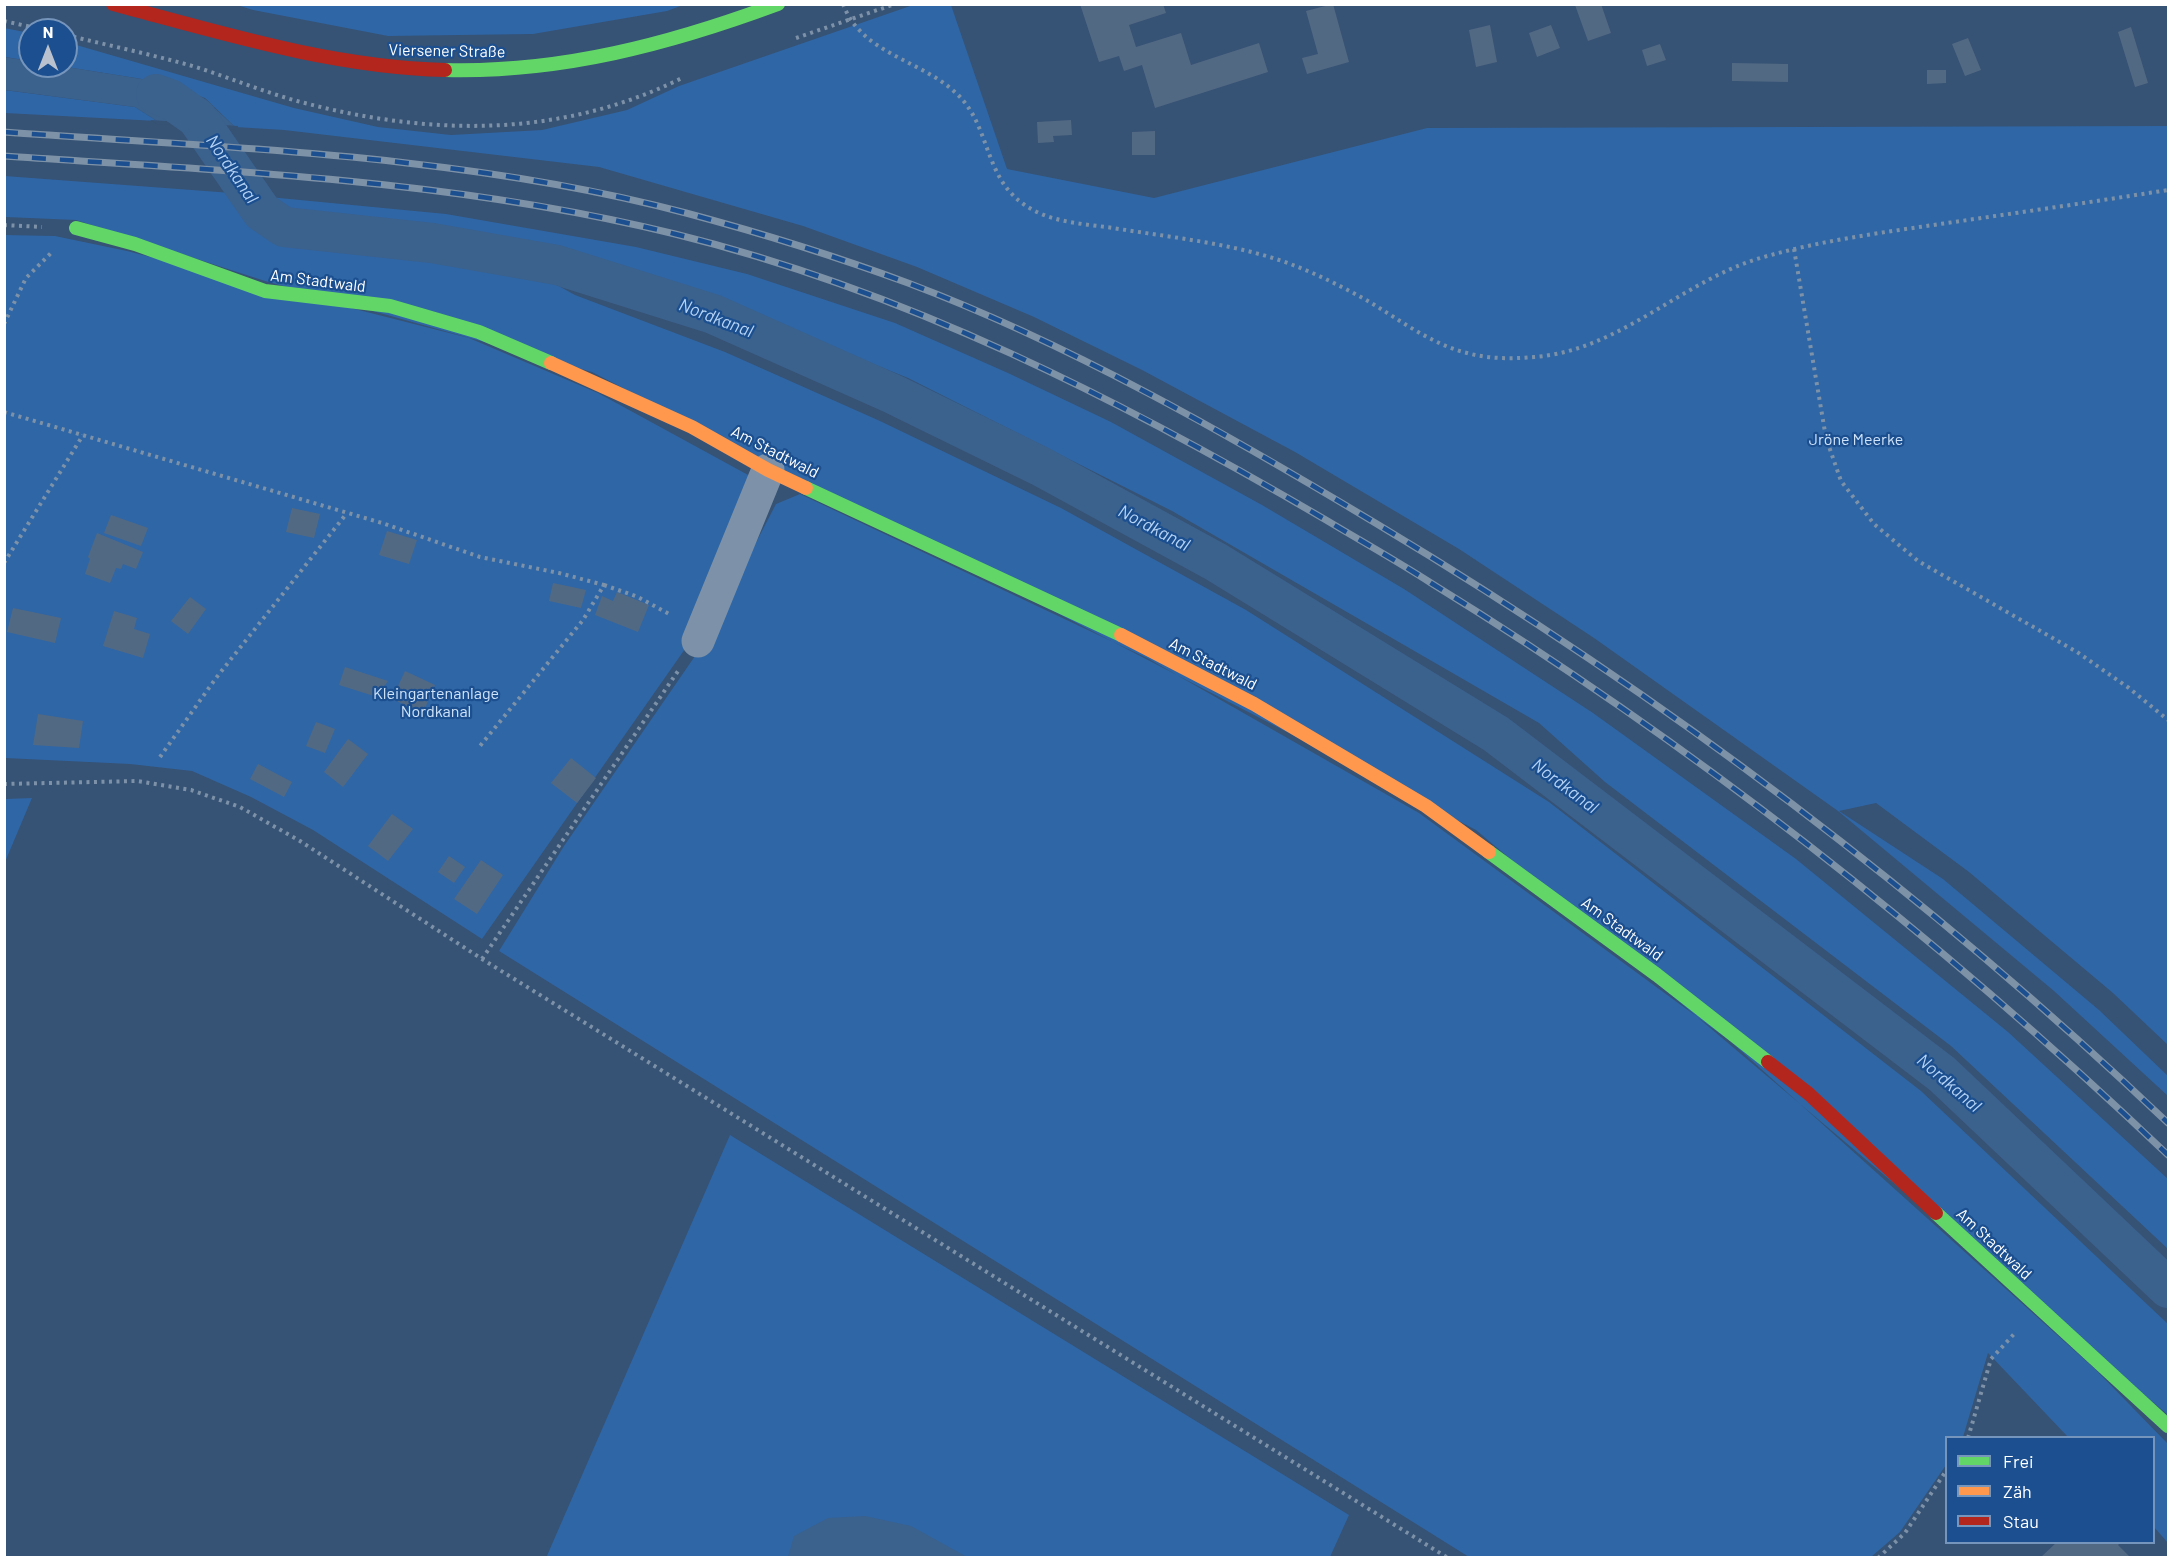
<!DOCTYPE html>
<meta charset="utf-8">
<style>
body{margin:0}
#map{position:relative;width:2173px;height:1562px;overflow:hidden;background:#365274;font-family:Barlow,sans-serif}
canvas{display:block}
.frame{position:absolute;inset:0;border:6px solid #fff;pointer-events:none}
.legend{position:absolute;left:1945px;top:1436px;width:210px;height:108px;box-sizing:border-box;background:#1b4f8f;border:2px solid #7695bc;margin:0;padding:8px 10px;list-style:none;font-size:18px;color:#fff}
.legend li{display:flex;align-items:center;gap:12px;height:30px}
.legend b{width:30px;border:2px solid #7695bc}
.north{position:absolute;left:18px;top:18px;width:60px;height:60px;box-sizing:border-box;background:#1b4f8f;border:2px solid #7695bc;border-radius:50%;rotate:0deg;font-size:16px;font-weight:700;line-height:24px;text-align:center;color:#fff}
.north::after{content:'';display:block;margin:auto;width:21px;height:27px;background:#b9c2ce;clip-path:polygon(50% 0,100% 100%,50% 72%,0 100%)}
</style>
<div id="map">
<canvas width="2173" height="1562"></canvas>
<div class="frame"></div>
<ul class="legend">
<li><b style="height:8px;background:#63d668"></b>Frei</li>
<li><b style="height:8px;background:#ff974d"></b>Zäh</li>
<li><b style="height:8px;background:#b3261e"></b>Stau</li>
</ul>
<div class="north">N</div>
</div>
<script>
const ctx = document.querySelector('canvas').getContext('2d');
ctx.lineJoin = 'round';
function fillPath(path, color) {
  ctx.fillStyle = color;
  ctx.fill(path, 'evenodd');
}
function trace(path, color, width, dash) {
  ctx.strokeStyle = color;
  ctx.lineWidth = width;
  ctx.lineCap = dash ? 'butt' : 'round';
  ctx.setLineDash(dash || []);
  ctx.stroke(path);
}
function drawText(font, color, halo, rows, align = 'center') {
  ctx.font = font + ' Barlow,sans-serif';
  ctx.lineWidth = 4.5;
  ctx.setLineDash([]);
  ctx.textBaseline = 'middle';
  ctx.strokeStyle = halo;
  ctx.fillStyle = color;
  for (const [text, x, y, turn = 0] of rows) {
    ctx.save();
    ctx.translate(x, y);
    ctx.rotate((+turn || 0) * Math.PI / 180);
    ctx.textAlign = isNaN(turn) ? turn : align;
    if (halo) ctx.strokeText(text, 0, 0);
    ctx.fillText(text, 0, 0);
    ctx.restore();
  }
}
const green = new Path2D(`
 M237,5L683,4V5L667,11L533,34L388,36L253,10Z
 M913,5H951L1007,169L1154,198L1427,128L2168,126V1045L2113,993L1969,872L1876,803L1839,811L1943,879L2099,1010L2168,1076V1096L2054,991L1838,811L1594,638L1459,549L1295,452L1142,370L1034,317L917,267L803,226L599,167L284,130L235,127L205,98L148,80L60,66H66V42L294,108L378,127L451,135L542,130L627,110L679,86Z
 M4,28L30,33V61L5,57Z
 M4,90L135,107L157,121L5,113Z
 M5,176L232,193L256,228L283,242L439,258L546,279L575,295L725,352L880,421L1061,508L1246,610L1549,802L1921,1091L2168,1324V1415L1476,830L592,372L265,281L76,220L5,217Z
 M269,197L446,214L636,247L747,274L895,323L1008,373L1111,422L1262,505L1404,589L1593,713L1796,859L2008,1032L2168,1179V1249L1951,1046L1605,782L1539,723L1172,511L908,378L660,278L556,252L438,231L307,218Z
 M5,235L55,236L127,251L469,338L598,393L750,476L692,639L482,939L313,830L251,797L192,771L130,764L5,758Z
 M800,494L1147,658L1419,813L1730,1041L2095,1369L2168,1444V1543L2154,1527V1438L2068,1437L1988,1353L1963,1437L1946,1438V1465L1900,1532L1871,1557H1469L499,951L564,846L704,643L776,504Z
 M32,798L5,862V799Z
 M730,1135L1349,1515L1330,1557L546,1558Z`);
const water = new Path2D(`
 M4,57L30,61V66H60L148,80L205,99L235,127L157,121L135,107L5,90Z
 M865,1516L911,1526L967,1557H788L794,1536L828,1518Z`);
const pier = new Path2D(`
 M150,120L238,126V127L235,130L157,124Z`);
const canal = new Path2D(`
 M156,94L170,99L197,118L262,212L284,227L432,243L557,265L713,314L893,394L1040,466L1216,562L1496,734L1942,1074L2168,1288`);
const building = new Path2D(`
 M1080,4H1163L1166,13L1129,25L1136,47L1181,33L1191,65L1259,43L1268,72L1155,108L1142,65L1124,71L1119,56L1099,62Z
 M1333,4L1349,62L1307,74L1302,58L1318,54L1306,11Z
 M1601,4L1611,33L1588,41L1575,5Z
 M1490,25L1497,62L1476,67L1469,30Z
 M1551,25L1560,48L1537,57L1529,33Z
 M2131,27L2148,83L2135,87L2118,32Z
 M1968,38L1981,70L1965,76L1952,44Z
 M1660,44L1666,60L1647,66L1642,50Z
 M1732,63L1788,64V82L1732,81Z
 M1927,70H1946V83L1927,84Z
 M1071,120L1072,135L1053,136L1054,142L1038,143L1037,122Z
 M1155,131V155H1132V132Z
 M292,508L320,514L314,538L286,532Z
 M111,515L148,528L141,546L104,533Z
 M387,531L417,540L409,564L379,555Z
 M97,533L143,552L136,569L123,564L121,569L116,568L110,583L85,574L90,559L88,557Z
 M553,583L586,590L581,608L549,601Z
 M617,592L649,605L638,632L595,615L602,596L613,601Z
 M190,597L206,609L188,634L171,621Z
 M13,608L61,618L55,643L7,632Z
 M114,611L137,618L134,629L150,634L143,658L103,646Z
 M345,667L388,681L377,697L339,685Z
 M405,671L435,685L423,713L392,699Z
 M38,714L83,721L79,748L33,745Z
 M316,722L335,729L325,753L306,746Z
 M348,739L368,754L343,787L324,772Z
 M571,758L596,778L577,803L551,783Z
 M258,764L292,782L284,797L250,779Z
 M392,814L413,829L388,861L368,846Z
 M449,856L465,867L454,883L438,872Z
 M481,860L503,875L477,914L454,899Z
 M2057,1542H2121L2118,1545L2130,1557H2041Z`);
const path = new Path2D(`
 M843,4C861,54 922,60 957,94C993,128 982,183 1033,210C1057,223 1086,224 1113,228C1162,236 1211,241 1259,254C1297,264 1334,282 1368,301C1400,320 1431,344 1467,353C1489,359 1511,359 1534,357C1618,351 1680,283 1757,259C1817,241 1879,233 1940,224C2016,213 2092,202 2168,190
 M4,21L45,30
 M66,35C107,45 149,54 189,65C226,76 261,91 297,101C427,136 559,139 682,78
 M796,38L895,4
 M4,225L42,227
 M1794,249L1826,438L1841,481L1874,524L1918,561L2077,652L2129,688L2168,720
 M4,324L26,278L51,253
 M4,412L382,523L480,557L559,573L604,585L583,620L480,746
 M4,563L83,435
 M604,585L638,597L669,614
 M160,757L216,678L347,513
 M4,784L137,781L191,790L240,807L300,841L482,959L1448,1558
 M482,959L678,671
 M1968,1438L1991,1359L2014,1334
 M1878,1558L1905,1533L1946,1471`);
const street = new Path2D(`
 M698,641L768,470`);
const fast = new Path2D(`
 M445,70C561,73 670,44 778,4
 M76,228L135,244L265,291L390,306L479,332L551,363
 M806,488L1121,635
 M1489,852L1657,975L1768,1062
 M1936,1213L2168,1426`);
const slow = new Path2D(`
 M551,363L692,427L768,470L806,488
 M1121,635L1254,704L1426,806L1489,852`);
const jam = new Path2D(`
 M113,4C222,33 331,67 445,70
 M1768,1062L1809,1094L1936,1213`);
const rail = new Path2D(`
 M4,132C229,148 468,155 686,213C761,233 835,256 908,283C1070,344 1229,435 1377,524C1661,694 1928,895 2168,1123
 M4,156C229,171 456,180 675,234C907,291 1121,400 1326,520C1361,541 1397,561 1431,583C1696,746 1943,941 2168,1155`);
const streetNames = [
 ["Viersener Straße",447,51,1],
 ["Am Stadtwald",318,281,7],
 ["Am Stadtwald",775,452,27],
 ["Am Stadtwald",1213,664,27],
 ["Am Stadtwald",1622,929,36],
 ["Am Stadtwald",1994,1244,43]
];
const parkNames = [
 ["Jröne Meerke",1856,440],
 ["Kleingartenanlage",436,694],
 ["Nordkanal",436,712]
];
const waterNames = [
 ["Nordkanal",232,169,56],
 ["Nordkanal",716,318,21],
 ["Nordkanal",1154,528,28],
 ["Nordkanal",1565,786,37],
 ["Nordkanal",1949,1083,41]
];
fillPath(green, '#2f66a5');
fillPath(water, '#3b618d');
fillPath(pier, '#365274');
trace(canal, '#3b618d', 40);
fillPath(building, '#526984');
trace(path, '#7d92a8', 4, [3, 4.5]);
trace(street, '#7d92a8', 33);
trace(fast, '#63d668', 14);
trace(slow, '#ff974d', 14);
trace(jam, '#b3261e', 14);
trace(rail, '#7e92a7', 7);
trace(rail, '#1b4f8f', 4.5, [14]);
drawText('16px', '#fff', '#1b4f8f', streetNames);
drawText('16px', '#cfe3fa', '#1b4f8f', parkNames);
drawText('italic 18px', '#b5d3f5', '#1b4f8f', waterNames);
</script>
